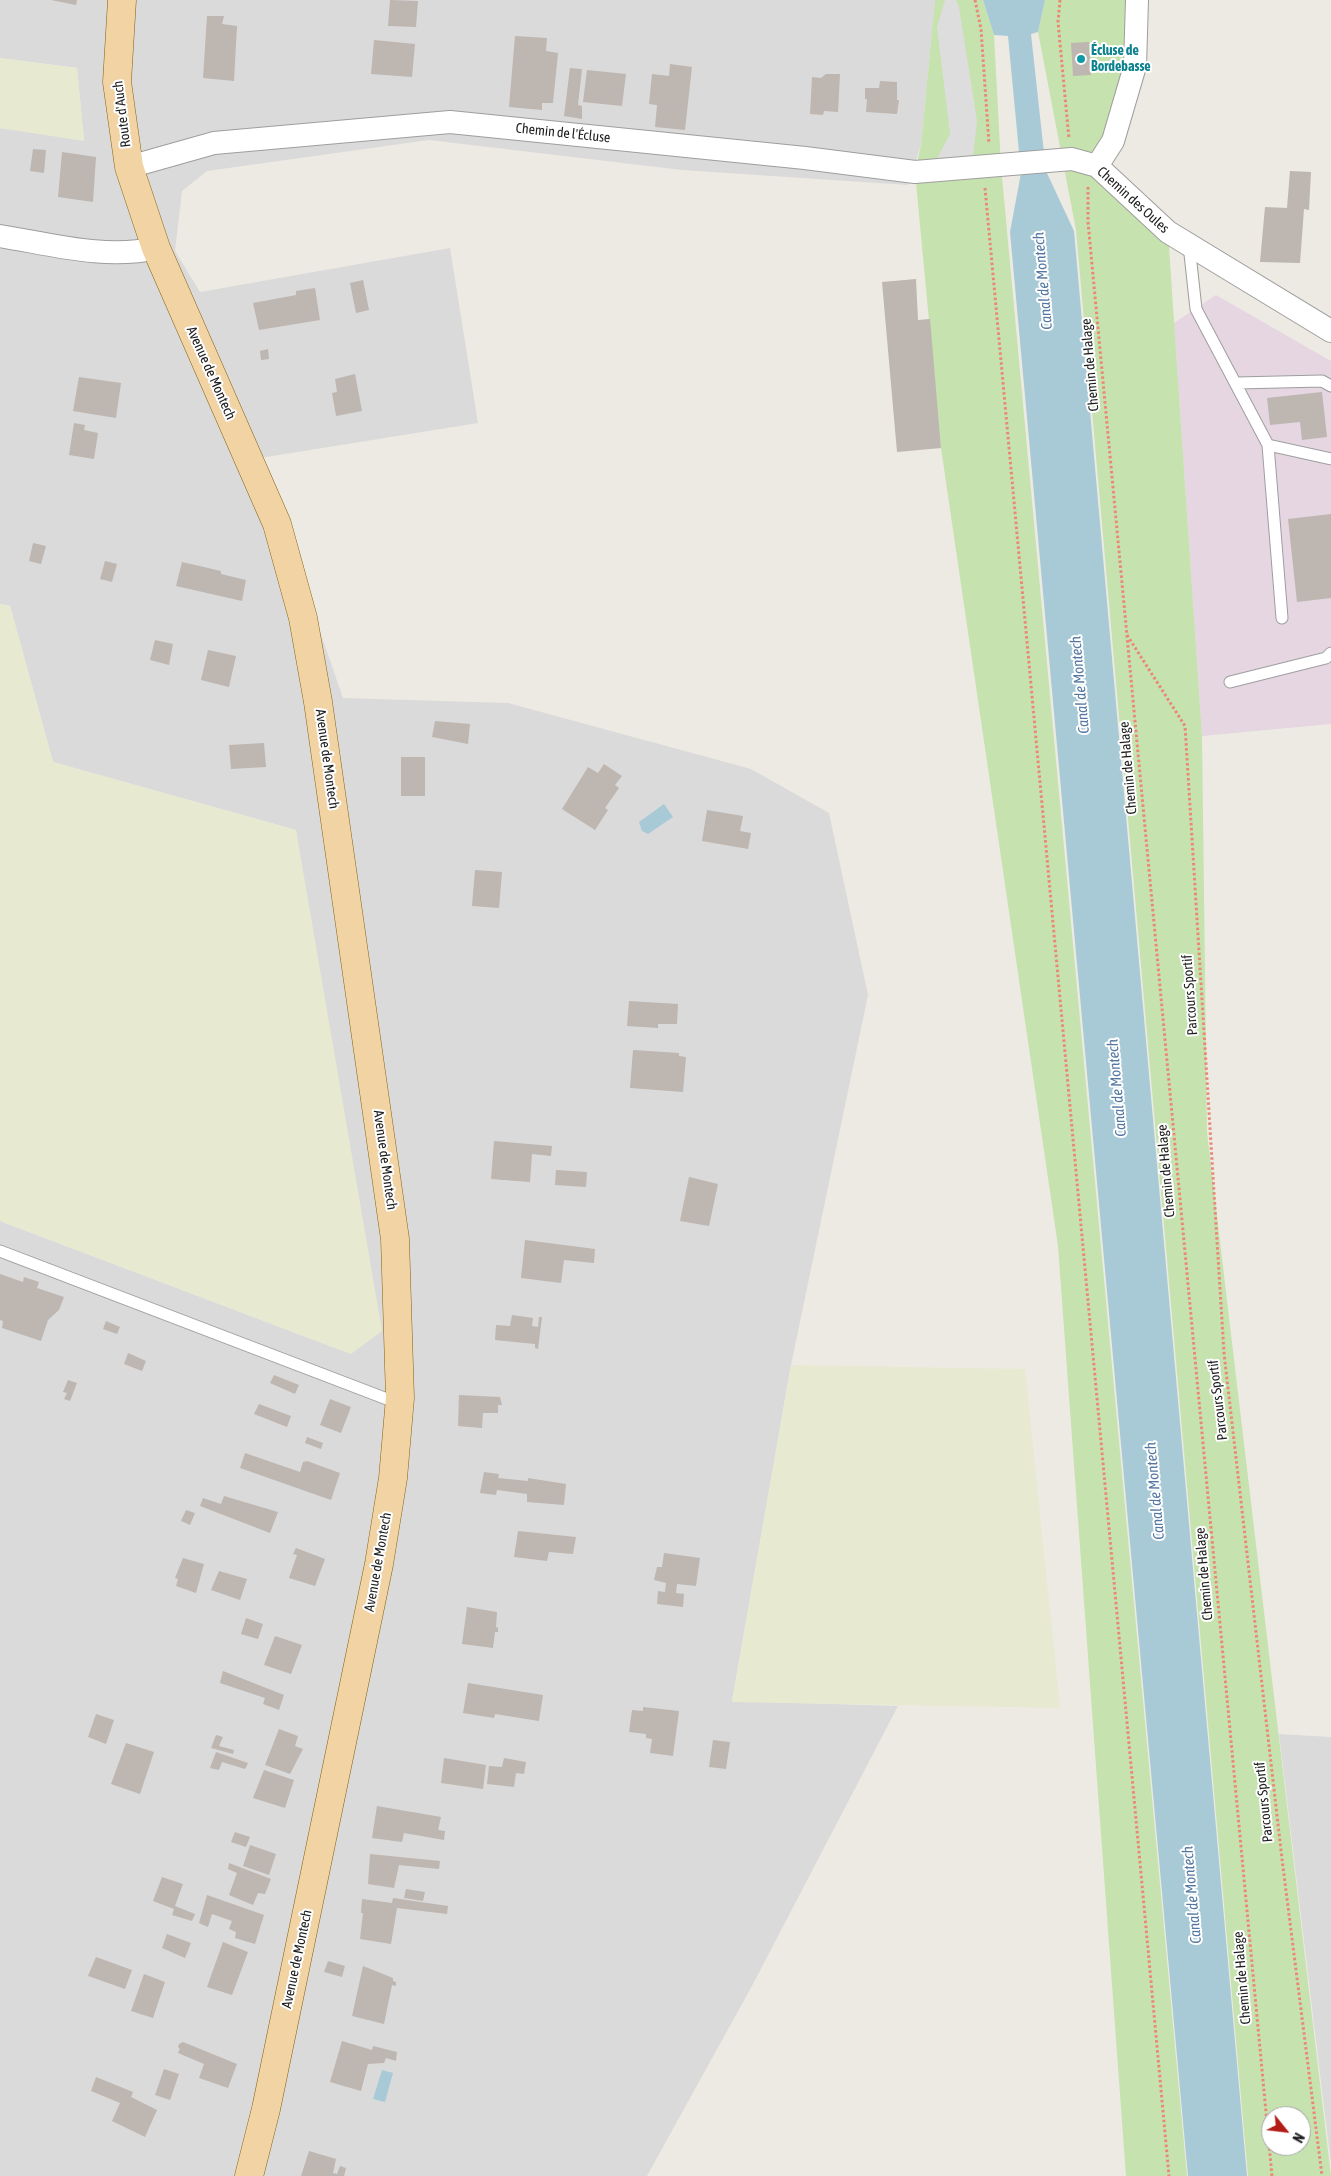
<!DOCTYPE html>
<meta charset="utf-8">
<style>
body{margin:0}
#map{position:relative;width:1331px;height:2176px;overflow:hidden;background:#edeae3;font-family:"Asap Condensed",sans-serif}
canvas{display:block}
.north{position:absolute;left:1261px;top:2106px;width:50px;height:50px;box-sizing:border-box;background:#fff;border:1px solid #a5a5a5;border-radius:50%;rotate:119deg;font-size:14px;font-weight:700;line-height:20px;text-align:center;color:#1d1d1d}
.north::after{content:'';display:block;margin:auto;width:18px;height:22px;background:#b31b16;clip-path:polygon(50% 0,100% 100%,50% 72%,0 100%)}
</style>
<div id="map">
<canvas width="1331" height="2176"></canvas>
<div class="north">N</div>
</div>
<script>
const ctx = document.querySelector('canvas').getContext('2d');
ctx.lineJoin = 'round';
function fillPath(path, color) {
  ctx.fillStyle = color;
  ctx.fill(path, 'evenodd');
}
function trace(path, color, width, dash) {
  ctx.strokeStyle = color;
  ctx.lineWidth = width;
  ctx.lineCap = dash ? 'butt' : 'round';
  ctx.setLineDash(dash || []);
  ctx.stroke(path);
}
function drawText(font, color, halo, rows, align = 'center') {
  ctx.font = font + ' "Asap Condensed",sans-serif';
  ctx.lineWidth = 4;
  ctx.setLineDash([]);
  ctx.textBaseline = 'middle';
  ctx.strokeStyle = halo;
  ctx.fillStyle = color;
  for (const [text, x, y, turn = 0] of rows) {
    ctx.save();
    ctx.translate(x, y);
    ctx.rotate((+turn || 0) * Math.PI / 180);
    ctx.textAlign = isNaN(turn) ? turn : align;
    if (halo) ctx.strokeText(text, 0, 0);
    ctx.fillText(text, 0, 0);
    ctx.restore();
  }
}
const residential = new Path2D(`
 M0,0H935L921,145L908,185L682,170L429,140L207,171L182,191L175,251L200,292L450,248L478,423L260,458L343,698L508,703L751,769L829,813L868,995L791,1365L732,1701L898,1706L753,1984L647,2176H0V1221L351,1354L296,830L53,762L10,606L0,604V128L84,140L77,68L0,58Z
 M1279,1734L1331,1737V2165Z`);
const industrial = new Path2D(`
 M1216,295L1331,361V724L1202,736L1174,323Z`);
const farmland = new Path2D(`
 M0,58L77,68L84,141L0,128Z
 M0,604L10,606L53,762L296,830L382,1331L351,1354L0,1221Z
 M791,1365L1025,1369L1060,1708L732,1702Z`);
const grass = new Path2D(`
 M935,0H983L994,35L1001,166L1187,2176H1126L1058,1246L941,448L915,172L921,145Z
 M1045,0H1137L1135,66L1097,166L1168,232L1202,736L1207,1132L1331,2176H1248L1076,230L1038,32ZM1271,2116H1301V2146H1271Z`);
const parking = new Path2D(`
 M945,0H956L959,7L977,121L972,166L931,170L950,134L937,27Z`);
const water = new Path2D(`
 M983,0H1045L1038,32L1031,34L1046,171L1074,231L1247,2176H1188L1010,232L1021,173L1008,36L994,35Z
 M664,804L673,817L648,834L642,831L639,822Z
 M382,2070L393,2073L385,2102L373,2099Z`);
const building = new Path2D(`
 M51,0H77L76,5Z
 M390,0L418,1L416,27L388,26Z
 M207,16H224L222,24L237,26L234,81L203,78Z
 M515,36L547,38L546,51L558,53L553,103H542V110L509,107Z
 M374,40L415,44L412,77L371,74Z
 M1089,42L1091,75L1073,76L1071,43Z
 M670,64L692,67L685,130L655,127L657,105L649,104L652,74L669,76Z
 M570,68L582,69L578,105L582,106V119L564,116Z
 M587,70L626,74L622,106L583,102Z
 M826,74H840L838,112L824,111L823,115L810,114L812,77L821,78Z
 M880,81L897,82V100H899L897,114L866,112L867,99H865V88H879Z
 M33,149L46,150L44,173L30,171Z
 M62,152L96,157L93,202L58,197Z
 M1290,171L1311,172L1309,210L1304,209L1300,263L1260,262L1265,207L1287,208Z
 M916,279L918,320L930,319L941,448L897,452L882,282Z
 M363,280L369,310L356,313L350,283Z
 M315,288L320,320L259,330L253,303L296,295V291Z
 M268,349L269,359L261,360L260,351Z
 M355,374L362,411L336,416L332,393L337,392L335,379Z
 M79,377L121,383L116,418L73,411Z
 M1322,392L1327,437L1302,440L1300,422L1270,425L1267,398Z
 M74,423L85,425L84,430L98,433L94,459L69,455Z
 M1331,514V598L1297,602L1288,519Z
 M33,543L46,546L41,564L29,561Z
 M105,561L117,564L112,582L100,579Z
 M182,562L221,571V574L246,580L242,601L176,586Z
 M155,640L173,644L169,665L150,660Z
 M208,650L236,656L229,687L201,680Z
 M435,721L470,724L468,744L432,737Z
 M264,743L266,767L231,769L229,745Z
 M401,757H425V796H401Z
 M604,764L622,776L615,785L619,788L605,808L608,810L595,830L562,809L588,767L598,773Z
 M707,810L743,816L740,831L751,833L748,849L702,841Z
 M475,870L502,872L499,908L472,906Z
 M629,1001L678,1004L677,1024H658V1028L627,1026Z
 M633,1050L679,1053V1056L686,1057L683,1092L630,1088Z
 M494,1141L552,1146L551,1156L532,1154L530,1182L491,1179Z
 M556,1170L587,1172L586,1187L555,1185Z
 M689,1177L718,1184L709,1226L680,1221Z
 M525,1240L595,1249L594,1263L564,1260L561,1283L521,1278Z
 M0,1274L23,1282L24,1277L39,1282L37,1288L64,1297L59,1310L48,1320L41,1341L2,1328L3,1321L0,1320Z
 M512,1315L533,1318L532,1326L538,1327L539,1317H542L538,1349L535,1348V1344L495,1340L496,1325L510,1326Z
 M106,1321L120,1327L117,1334L103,1329Z
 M128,1353L146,1361L142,1371L124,1364Z
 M274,1375L299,1385L295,1394L270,1383Z
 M68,1380L77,1383L70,1401L64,1399L67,1393L63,1392Z
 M459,1395L500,1397L502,1405H498V1413H483L482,1428L458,1426Z
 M330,1399L351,1407L341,1433L320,1425Z
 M259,1404L291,1416L287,1427L254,1414Z
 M307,1437L323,1443L321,1449L305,1443Z
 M245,1453L300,1472L303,1462L307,1461L340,1473L331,1500L240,1468Z
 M484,1472L499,1474L498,1478L528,1481V1478L566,1484L564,1505L527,1502V1494L497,1490L496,1495L480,1493Z
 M224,1496L278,1512L270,1533L200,1506L203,1498L221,1504Z
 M186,1510L195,1513L190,1525L181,1521Z
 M518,1531L576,1537L573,1554L549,1552L547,1561L514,1557Z
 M296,1548L325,1559L315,1586L289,1578L297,1555L293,1554Z
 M664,1553L700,1558L696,1586L677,1584L676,1593L684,1594L683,1607L657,1604L658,1591L665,1592L666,1583L654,1580L657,1567H662Z
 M183,1558L204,1564L196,1593L176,1586L178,1579L175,1578Z
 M219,1571L247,1579L240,1600L211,1590Z
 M467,1607L497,1612L496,1627L498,1628V1632H495L493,1648L462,1644Z
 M246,1618L263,1624L258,1639L241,1634Z
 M275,1636L302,1645L291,1674L264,1665Z
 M223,1671L284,1695L279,1710L263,1704L265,1698L220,1683Z
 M468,1683L543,1695L539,1721L495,1714L494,1718L463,1713Z
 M643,1707L679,1711L673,1756L650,1753L652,1739L646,1738V1734L629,1732L632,1710L643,1711Z
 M96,1714L114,1720L106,1744L88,1737Z
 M279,1729L298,1736L295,1746L303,1749L290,1774L265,1765Z
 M216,1735L223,1737L219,1746L234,1750L233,1754L211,1748Z
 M713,1740L730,1742L726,1769L709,1767Z
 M126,1743L154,1752L140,1794L111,1784Z
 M216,1752L248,1763L245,1769L222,1762L219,1770L210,1768Z
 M444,1758L486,1765L483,1789L441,1783Z
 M504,1758L526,1762L524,1774L516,1773L514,1787L487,1784L489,1766L502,1767Z
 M264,1770L294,1780L285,1808L253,1798Z
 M377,1806L441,1817L438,1830L445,1831L444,1840L404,1833L402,1842L372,1838Z
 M235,1832L250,1837L246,1847L231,1842Z
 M250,1845L276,1854L269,1875L243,1866Z
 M370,1854L440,1861L439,1869L399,1865L394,1888L368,1884Z
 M229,1863L271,1879L265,1894L258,1893L253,1905L229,1895L237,1873L228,1869Z
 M162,1877L183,1884L175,1906L195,1914L192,1921L172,1915L174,1909L153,1901Z
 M406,1889L425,1892L423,1901L404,1898Z
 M207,1895L264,1915L255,1944L235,1938L236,1932L229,1929L232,1921L212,1914L208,1927L199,1923Z
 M393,1898L448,1906L447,1914L397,1908L391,1944L360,1939L363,1913H361L362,1899L392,1903Z
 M167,1934L191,1943L185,1958L162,1948Z
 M223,1942L248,1952L232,1995L207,1987Z
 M96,1957L132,1970L125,1989L88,1976Z
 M328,1961L345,1966L342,1977L324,1972Z
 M363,1966L393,1978V1981L396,1982V1986L392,1985L384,2024L352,2016Z
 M144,1974L165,1982L153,2018L131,2011Z
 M342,2041L372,2050L373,2046L397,2052L396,2061L386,2058L384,2063L368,2064L361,2091L330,2082Z
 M183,2042L237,2064L228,2088L199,2078L204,2064L178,2053L180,2049L178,2047L179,2044Z
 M164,2069L179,2074L170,2100L155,2095Z
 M96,2077L133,2092L131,2097L157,2110L145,2137L112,2121L120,2103L91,2091Z
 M309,2151L336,2159L333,2173L337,2174L340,2166L346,2168L344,2176H301Z`);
const path = new Path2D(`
 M975,0L981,29L989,144
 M1060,0L1058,22L1069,139
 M1088,187V222L1272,2176
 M985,188L1169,2176
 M1127,635L1185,726L1224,1353L1282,1859L1322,2176`);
const lane = new Path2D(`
 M1189,245L1196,309L1268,445L1282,618
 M1237,383L1322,381L1331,386
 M1268,445L1331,459
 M1230,682L1326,658L1331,653
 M0,1251L387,1399L400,1398`);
const street = new Path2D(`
 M1097,166L1113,141L1135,66L1137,0
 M129,167L214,143L450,122L805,158L915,172L1072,159L1097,166L1168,232L1331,331
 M0,236C50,244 106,260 156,248`);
const primary = new Path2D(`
 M122,0L117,82L129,167L156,248L277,524L303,618L318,702L395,1239L400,1398L393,1478L379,1564L266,2109L249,2176`);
const markers = [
 [1081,59,5,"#0f9aa8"]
];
const cultureNames = [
 ["Écluse de",1091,51],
 ["Bordebasse",1091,67]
];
const streetNames = [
 ["Route d'Auch",122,114,-97],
 ["Chemin de l'Écluse",563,133,6],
 ["Chemin des Oules",1133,200,42],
 ["Chemin de Halage",1090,365,-95],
 ["Avenue de Montech",211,373,66],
 ["Avenue de Montech",327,759,82],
 ["Chemin de Halage",1128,768,-95],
 ["Parcours Sportif",1190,995,-94],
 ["Avenue de Montech",385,1160,82],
 ["Chemin de Halage",1166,1171,-95],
 ["Parcours Sportif",1218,1400,-97],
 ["Avenue de Montech",378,1562,-80],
 ["Chemin de Halage",1204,1574,-95],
 ["Parcours Sportif",1264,1802,-96],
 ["Avenue de Montech",297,1959,-78],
 ["Chemin de Halage",1242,1978,-95]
];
const waterNames = [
 ["Canal de Montech",1043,281,-95],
 ["Canal de Montech",1080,685,-95],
 ["Canal de Montech",1117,1088,-95],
 ["Canal de Montech",1155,1491,-95],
 ["Canal de Montech",1192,1895,-95]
];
fillPath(residential, '#dbdada');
fillPath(industrial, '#e5d6e2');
fillPath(farmland, '#e7ead1');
fillPath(grass, '#c6e2ae');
fillPath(parking, '#ddd');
fillPath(water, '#a8cad6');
fillPath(building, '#bdb6b1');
trace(lane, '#9e9e9e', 13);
trace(street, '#9e9e9e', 24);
trace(primary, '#856210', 29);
trace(path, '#ea8777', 3, [2.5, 2.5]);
trace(lane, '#fff', 11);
trace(street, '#fff', 22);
trace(primary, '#f1d3a4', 28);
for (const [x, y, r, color] of markers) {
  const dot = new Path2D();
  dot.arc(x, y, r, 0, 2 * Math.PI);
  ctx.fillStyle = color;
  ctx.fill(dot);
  trace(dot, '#fff', 2);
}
drawText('bold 14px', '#0d838f', '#fff', cultureNames, 'left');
drawText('14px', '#1d1d1d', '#fff', streetNames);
drawText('italic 15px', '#5478a1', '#fff', waterNames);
</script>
